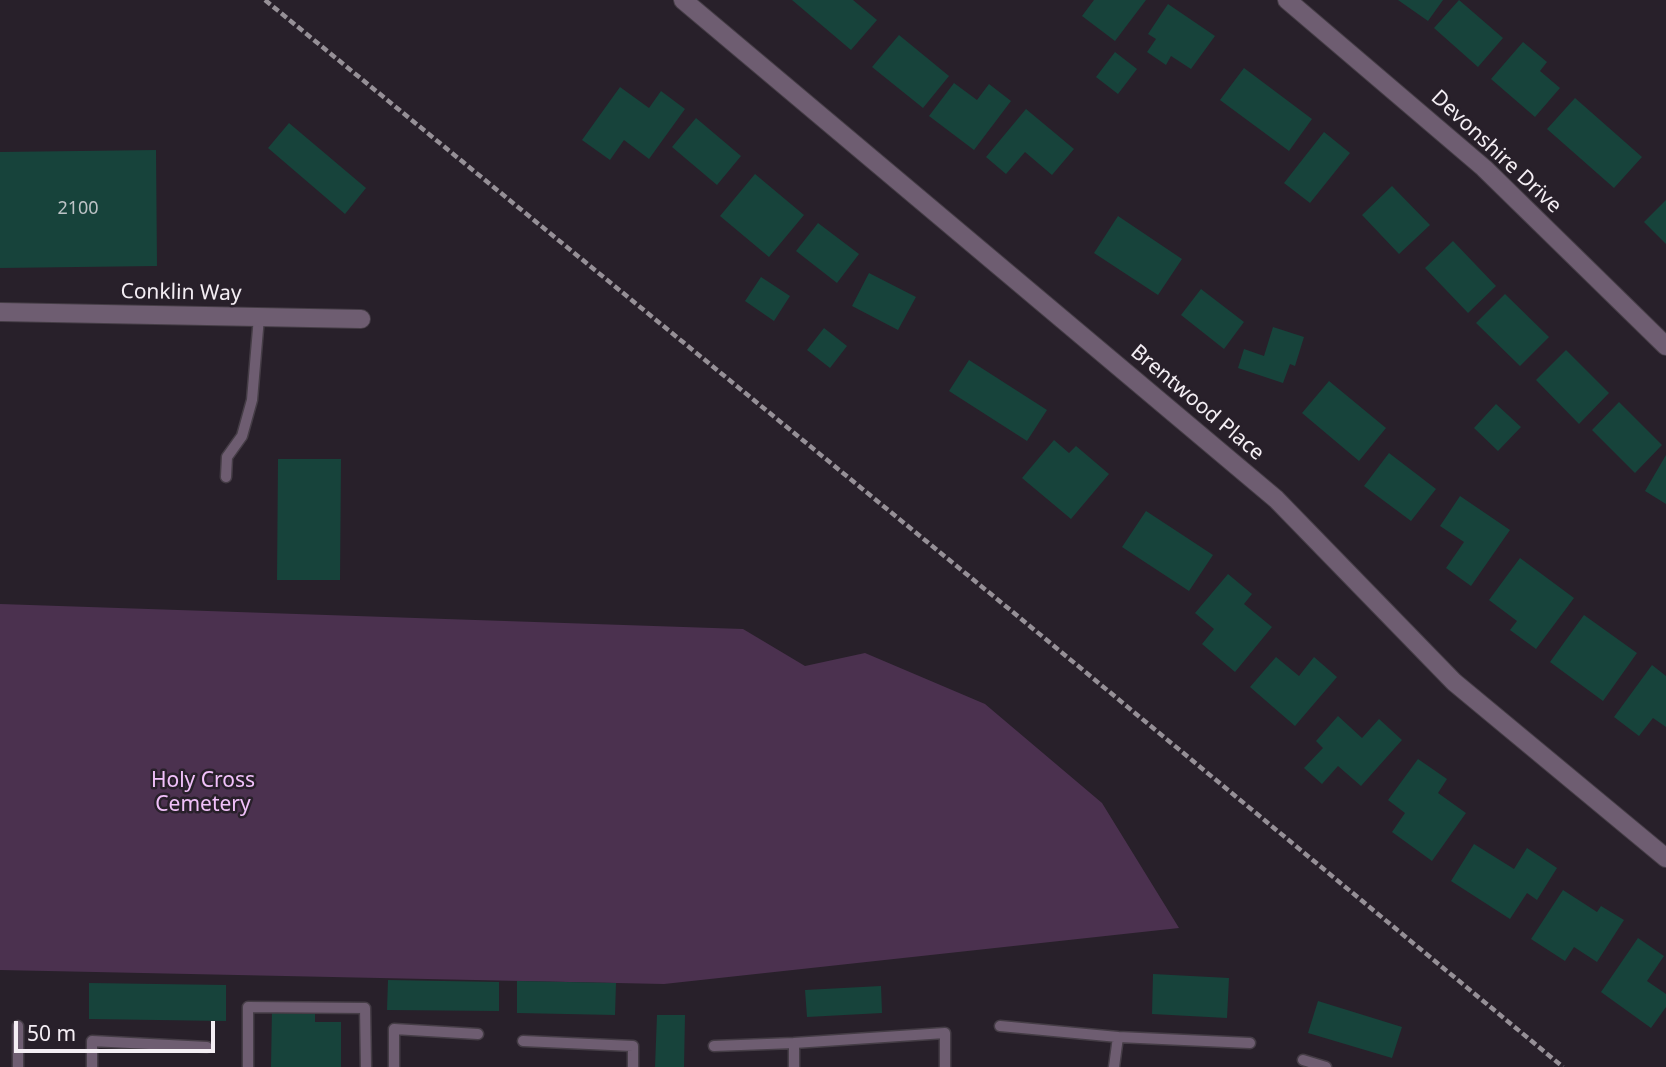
<!DOCTYPE html>
<style>
body{margin:0}
#map{position:relative;width:1666px;height:1067px;overflow:hidden;background:#28202a;font-family:"Noto Sans",sans-serif}
canvas{display:block}
.scale{position:absolute;left:14px;top:1021px;width:201px;height:32px;box-sizing:border-box;border:4px solid #f4eef4;border-top:0;padding-left:9px;font-size:21px;line-height:24px;white-space:nowrap;color:#f4eef4;-webkit-text-stroke:5px #28202a;paint-order:stroke}
</style>
<div id="map">
<canvas width="1666" height="1067"></canvas>
<div class="scale">50 m</div>
</div>
<script>
const ctx = document.querySelector('canvas').getContext('2d');
ctx.lineJoin = 'round';
function fillPath(path, color) {
  ctx.fillStyle = color;
  ctx.fill(path, 'evenodd');
}
function trace(path, color, width, dash) {
  ctx.strokeStyle = color;
  ctx.lineWidth = width;
  ctx.lineCap = dash ? 'butt' : 'round';
  ctx.setLineDash(dash || []);
  ctx.stroke(path);
}
function drawText(font, color, halo, rows, align = 'center') {
  ctx.font = font + ' "Noto Sans",sans-serif';
  ctx.lineWidth = 5;
  ctx.setLineDash([]);
  ctx.textBaseline = 'middle';
  ctx.strokeStyle = halo;
  ctx.fillStyle = color;
  for (const [text, x, y, turn = 0] of rows) {
    ctx.save();
    ctx.translate(x, y);
    ctx.rotate((+turn || 0) * Math.PI / 180);
    ctx.textAlign = isNaN(turn) ? turn : align;
    if (halo) ctx.strokeText(text, 0, 0);
    ctx.fillText(text, 0, 0);
    ctx.restore();
  }
}
const green = new Path2D(`
 M0,604L743,629L805,666L865,653L985,704L1102,803L1179,928L664,984L0,970Z`);
const building = new Path2D(`
 M792,0H853L877,20L851,50Z
 M1094,0H1146L1115,41L1082,16Z
 M1398,0H1443L1428,21Z
 M1459,0L1503,38L1478,67L1434,28Z
 M1168,4L1215,36L1191,69L1171,56L1166,65L1147,52L1156,39L1148,34Z
 M899,35L949,76L923,108L872,67Z
 M1523,42L1547,62L1540,71L1560,88L1535,117L1491,79Z
 M1115,52L1137,69L1118,94L1096,77Z
 M1244,68L1312,119L1289,151L1220,100Z
 M954,83L977,100L989,84L1011,101L974,150L929,116Z
 M620,87L649,108L661,91L685,109L649,159L624,140L610,160L582,140Z
 M1575,98L1642,157L1614,188L1547,129Z
 M1026,109L1074,149L1052,175L1025,152L1006,174L986,157Z
 M696,118L741,156L717,185L672,147Z
 M289,123L366,188L345,214L268,148Z
 M1324,132L1350,153L1310,203L1284,183Z
 M156,150L157,266L0,268V152Z
 M755,174L804,215L769,257L720,216Z
 M1392,186L1430,225L1399,254L1362,215Z
 M1666,200V244L1644,222Z
 M1118,216L1182,259L1158,295L1094,253Z
 M818,223L859,254L837,283L796,251Z
 M1453,241L1496,286L1468,313L1425,268Z
 M869,273L916,297L898,330L852,306Z
 M761,277L790,296L774,321L745,301Z
 M1201,289L1244,322L1224,349L1181,315Z
 M1505,294L1549,337L1520,366L1476,323Z
 M1273,327L1304,337L1295,366L1290,364L1283,383L1238,368L1244,349L1264,356Z
 M824,328L847,346L830,368L807,350Z
 M1566,350L1609,393L1579,424L1536,380Z
 M969,360L1047,410L1027,441L949,391Z
 M1329,381L1386,428L1359,461L1302,413Z
 M1619,402L1662,445L1635,473L1592,430Z
 M1496,404L1521,427L1498,451L1474,428Z
 M1054,440L1069,453L1076,446L1109,474L1071,519L1022,478Z
 M1389,453L1436,489L1411,521L1364,486Z
 M1666,455V504L1645,491Z
 M278,459H341L340,580H277Z
 M1460,496L1510,530L1471,586L1446,568L1464,542L1440,526Z
 M1146,511L1213,555L1189,591L1122,547Z
 M1520,558L1574,598L1536,649L1510,630L1517,621L1489,600Z
 M1228,574L1252,594L1244,604L1272,627L1235,672L1202,644L1214,629L1195,613Z
 M1584,615L1637,653L1603,701L1550,662Z
 M1276,657L1299,676L1314,657L1337,677L1295,726L1250,687Z
 M1652,665L1666,676V727L1653,718L1639,736L1614,717Z
 M1338,716L1362,738L1379,719L1402,740L1361,786L1338,766L1322,784L1304,768L1323,748L1316,741Z
 M1418,759L1447,779L1438,793L1466,813L1432,861L1392,832L1405,813L1388,800Z
 M1474,844L1514,869L1527,848L1557,868L1537,900L1527,893L1510,919L1451,881Z
 M1563,890L1597,912L1601,906L1624,920L1597,962L1574,947L1565,961L1531,939Z
 M1638,938L1664,956L1647,981L1666,994V1007L1651,1028L1601,992Z
 M1153,974L1229,978L1227,1018L1152,1014Z
 M388,980L499,982V1011L387,1010Z
 M517,981L616,983L615,1015L517,1013Z
 M89,983L226,985V1021L89,1019Z
 M881,986L882,1013L807,1017L805,990Z
 M1318,1001L1402,1027L1392,1058L1308,1033Z
 M272,1008L315,1009V1022H341V1067H271Z
 M657,1015H685L684,1067H655Z`);
const path = new Path2D(`
 M265,0L1014,613L1563,1067`);
const lane = new Path2D(`
 M226,477L227,457L242,436L252,400L259,317
 M18,1026V1067
 M1000,1026L1118,1037L1114,1067
 M1118,1037L1250,1043
 M523,1041L633,1046V1067
 M794,1043L945,1033V1067
 M714,1046L794,1043V1067
 M1303,1060L1326,1067
 M92,1067V1041L207,1047
 M248,1067V1007L365,1008L366,1067
 M394,1067V1029L478,1034`);
const street = new Path2D(`
 M683,0L1276,499L1454,682L1666,858
 M1287,0L1484,168L1666,346
 M0,312L361,319`);
const numberNames = [
 ["2100",78,209]
];
const streetNames = [
 ["Devonshire Drive",1496,152,43],
 ["Conklin Way",181,293,1],
 ["Brentwood Place",1197,403,40]
];
const parkNames = [
 ["Holy Cross",203,781],
 ["Cemetery",203,805]
];
fillPath(green, '#4b314f');
fillPath(building, '#17433b');
trace(lane, '#453d46', 13);
trace(street, '#453d46', 20);
trace(path, '#969097', 4.5, [7, 3.5]);
trace(lane, '#6e5d71', 10);
trace(street, '#6e5d71', 18);
drawText('18px', '#bdc3c6', null, numberNames);
drawText('21px', '#f4eef4', '#28202a', streetNames);
drawText('21px', '#f1c1fa', '#28202a', parkNames);
</script>
